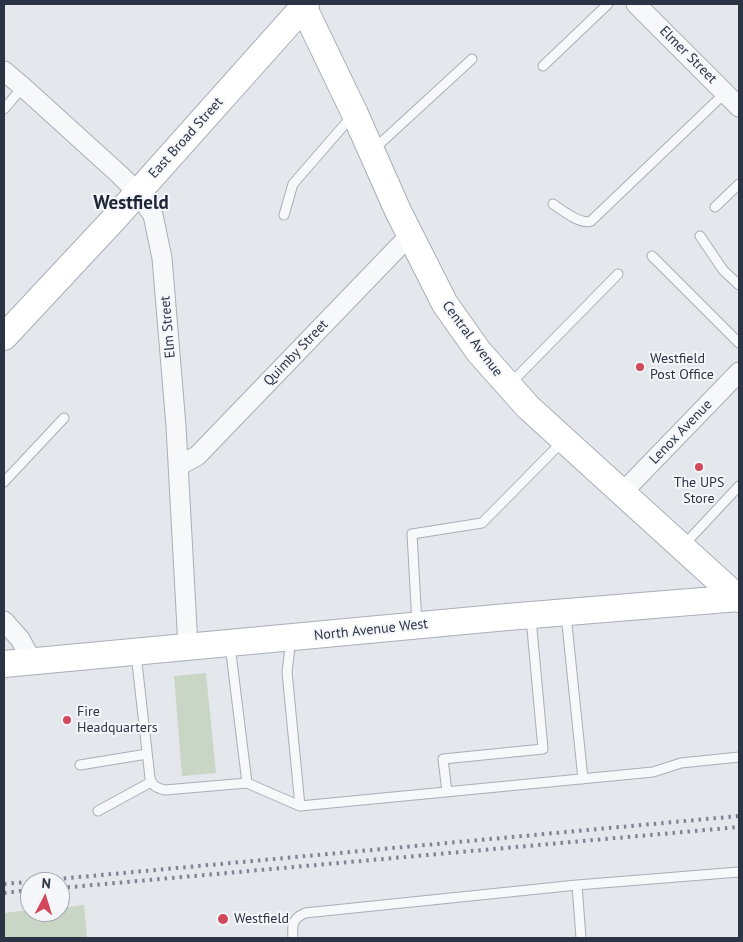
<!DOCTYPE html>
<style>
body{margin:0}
#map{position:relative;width:743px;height:942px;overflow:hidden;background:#e4e7ec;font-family:"PT Sans",sans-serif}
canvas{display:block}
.frame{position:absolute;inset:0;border:5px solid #2b3445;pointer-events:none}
.north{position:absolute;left:20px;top:872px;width:50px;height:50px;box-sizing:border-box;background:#f4f6f9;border:1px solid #a4a8b1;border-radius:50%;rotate:5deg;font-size:14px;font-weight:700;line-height:20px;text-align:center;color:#2b3445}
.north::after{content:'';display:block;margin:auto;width:18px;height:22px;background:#d1495b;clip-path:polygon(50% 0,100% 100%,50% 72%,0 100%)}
</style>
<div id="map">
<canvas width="743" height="942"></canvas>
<div class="frame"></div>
<div class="north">N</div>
</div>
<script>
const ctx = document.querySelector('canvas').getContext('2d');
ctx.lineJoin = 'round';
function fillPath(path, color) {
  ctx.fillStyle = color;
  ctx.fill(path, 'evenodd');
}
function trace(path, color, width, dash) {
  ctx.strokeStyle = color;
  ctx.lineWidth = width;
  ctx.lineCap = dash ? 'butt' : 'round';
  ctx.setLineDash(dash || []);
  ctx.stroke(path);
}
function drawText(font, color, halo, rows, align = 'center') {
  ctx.font = font + ' "PT Sans",sans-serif';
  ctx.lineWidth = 4;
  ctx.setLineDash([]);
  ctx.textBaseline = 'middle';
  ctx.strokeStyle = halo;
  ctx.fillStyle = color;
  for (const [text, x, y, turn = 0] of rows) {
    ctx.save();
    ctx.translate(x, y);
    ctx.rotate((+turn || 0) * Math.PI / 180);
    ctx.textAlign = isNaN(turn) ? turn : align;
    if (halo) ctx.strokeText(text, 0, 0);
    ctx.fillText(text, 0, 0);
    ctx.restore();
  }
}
const green = new Path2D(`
 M206,673L216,773L182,776L174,676Z
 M84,905L87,938H4V913L30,910V912H60V908Z`);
const lane = new Path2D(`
 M543,66L608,4
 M4,109L23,87
 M373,150L472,59
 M553,204C562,210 580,225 591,221L725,93
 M715,207L739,184
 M284,215L293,184L352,116
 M700,236L723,270L739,285
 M652,256L739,343
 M510,384L618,274
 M4,482L64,418
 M683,546L739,486
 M566,615L583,779
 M417,624L412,534L482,523L562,442
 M291,639L287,672L300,806
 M136,654L150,778C152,786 157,788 165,790L247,783L230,645
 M80,765L147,754
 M247,783L300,806L653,772L681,763L739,757
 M447,792L443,759L543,749L531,618
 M98,811L151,782
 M577,885L581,938
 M293,938C292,925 292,919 305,913L577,885L739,872`);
const street = new Path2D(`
 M636,4L739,107
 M4,71L23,87L120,175L137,192L153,215L162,258L176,426L188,647
 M178,466L197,456L410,235
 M622,493L739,372
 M4,621L20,639L32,661`);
const secondary = new Path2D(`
 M303,6L355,114L398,211L445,304L479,352L528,407L739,599
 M4,337L115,218L306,4
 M4,664L507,617L739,598`);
const rail = new Path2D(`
 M4,884L739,816
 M60,888L739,827
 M4,893L30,890`);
const markers = [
 [640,367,5,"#d1495b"],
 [699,467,5,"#d1495b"],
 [67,720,5,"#d1495b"],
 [223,919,6,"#d1495b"]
];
const streetNames = [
 ["Elmer Street",688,55,45],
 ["East Broad Street",186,138,-48],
 ["Elm Street",168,327,-95],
 ["Central Avenue",472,339,53],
 ["Quimby Street",296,353,-46],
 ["Lenox Avenue",681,432,-46],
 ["North Avenue West",371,630,-6]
];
const poiNames = [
 ["Westfield",650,359],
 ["Post Office",650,375],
 ["The UPS",699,483,"center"],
 ["Store",699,499,"center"],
 ["Fire",77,712],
 ["Headquarters",77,728],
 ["Westfield",234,919]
];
const districtNames = [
 ["Westfield",131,204]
];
fillPath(green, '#c9d6c5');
trace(lane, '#a9aeb7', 11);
trace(street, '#a9aeb7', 21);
trace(secondary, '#a9aeb7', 28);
trace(lane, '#f7f8fa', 9);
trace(street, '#f7f8fa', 19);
trace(secondary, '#fff', 26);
trace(rail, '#7d8696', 4, [2.5, 5]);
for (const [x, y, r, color] of markers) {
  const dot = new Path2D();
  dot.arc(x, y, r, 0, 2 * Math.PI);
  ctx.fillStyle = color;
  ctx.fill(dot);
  trace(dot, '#f4f6f9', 2);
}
drawText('14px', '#2b3445', '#f4f6f9', streetNames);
drawText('14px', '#2b3445', '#f4f6f9', poiNames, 'left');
drawText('bold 19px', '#1d2536', '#f4f6f9', districtNames);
</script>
